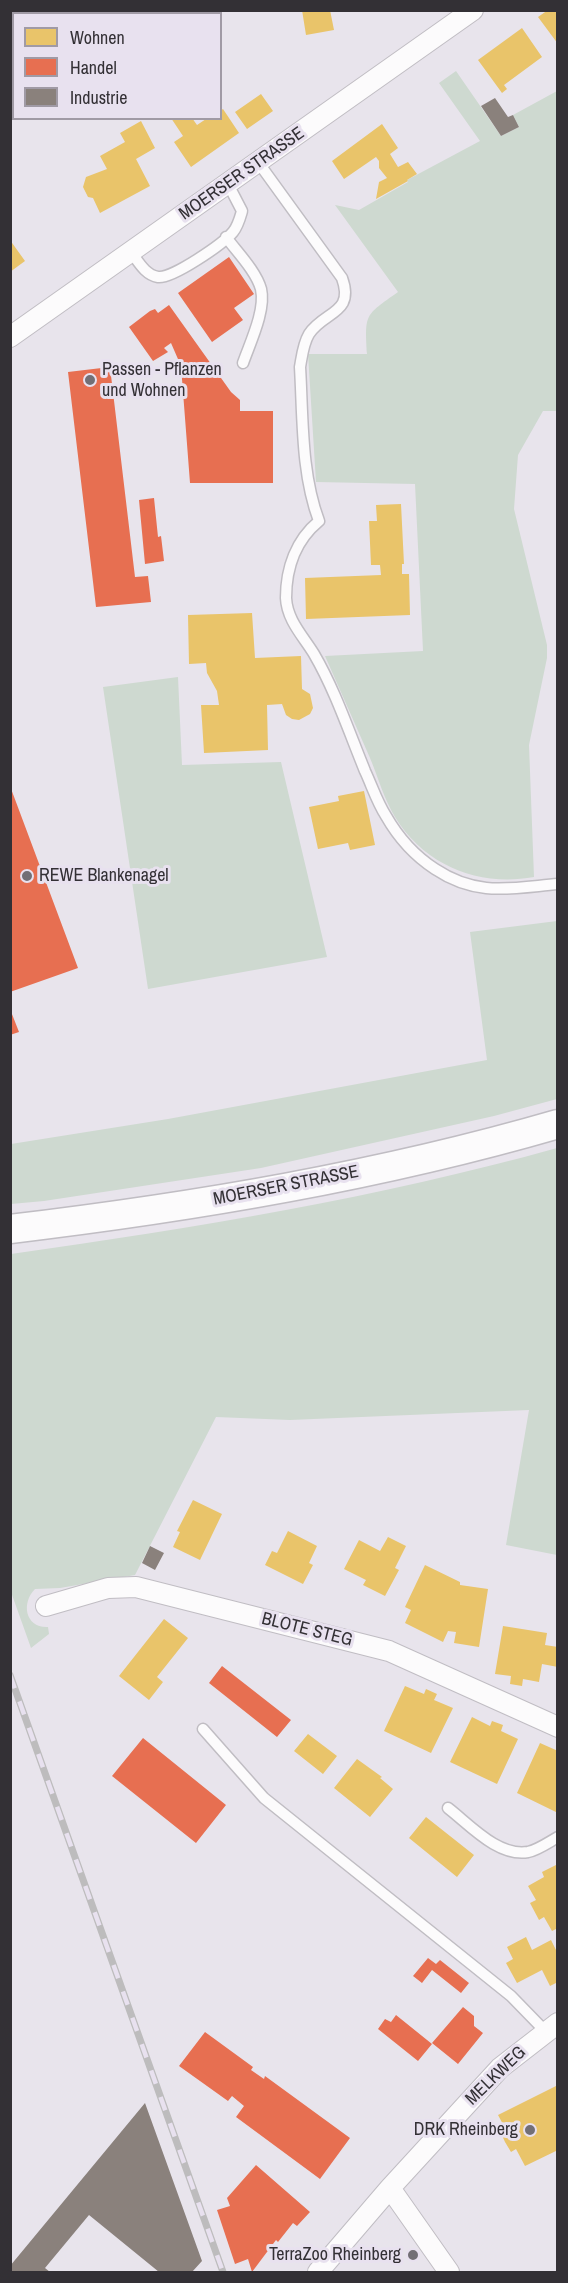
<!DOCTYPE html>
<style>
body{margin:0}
#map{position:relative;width:568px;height:2283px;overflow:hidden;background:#e8e4ec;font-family:"Archivo Narrow",sans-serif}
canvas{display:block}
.frame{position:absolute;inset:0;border:12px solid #333035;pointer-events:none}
.legend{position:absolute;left:12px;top:12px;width:210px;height:108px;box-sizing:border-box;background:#e8e1ef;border:2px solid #a09aa5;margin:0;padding:8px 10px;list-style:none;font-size:18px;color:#333035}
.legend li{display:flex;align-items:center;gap:12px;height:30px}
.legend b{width:30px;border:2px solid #a09aa5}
</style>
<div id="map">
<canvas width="568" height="2283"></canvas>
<div class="frame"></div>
<ul class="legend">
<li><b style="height:16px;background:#e9c46a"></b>Wohnen</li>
<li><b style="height:16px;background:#e76f51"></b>Handel</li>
<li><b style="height:16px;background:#8a817c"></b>Industrie</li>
</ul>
</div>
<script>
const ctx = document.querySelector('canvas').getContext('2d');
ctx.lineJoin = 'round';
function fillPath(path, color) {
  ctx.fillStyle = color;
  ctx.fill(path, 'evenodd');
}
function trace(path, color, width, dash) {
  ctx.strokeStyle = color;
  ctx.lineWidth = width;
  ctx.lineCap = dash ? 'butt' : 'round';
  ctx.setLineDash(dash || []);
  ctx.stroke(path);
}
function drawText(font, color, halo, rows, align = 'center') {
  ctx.font = font + ' "Archivo Narrow",sans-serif';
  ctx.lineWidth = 6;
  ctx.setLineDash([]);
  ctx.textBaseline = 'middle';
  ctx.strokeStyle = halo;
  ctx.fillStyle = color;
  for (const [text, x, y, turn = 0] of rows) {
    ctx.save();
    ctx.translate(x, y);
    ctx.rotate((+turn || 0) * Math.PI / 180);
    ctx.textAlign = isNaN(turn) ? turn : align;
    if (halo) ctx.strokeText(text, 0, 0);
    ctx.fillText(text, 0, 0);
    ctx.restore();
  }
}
const green = new Path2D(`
 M456,71L501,136L519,127L513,115L557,91V411H543L518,455L514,509L547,645V658L529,745L534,877C479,887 425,866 395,817C384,799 378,777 370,758C355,724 340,690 325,656L423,651L415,484L316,482L308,354H367C365,314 364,316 398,292L335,205L359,210L408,182L407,180L480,141L439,83Z
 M178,677L182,765L281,762L327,957L148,989L103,687Z
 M557,921V1099L494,1116L261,1168L44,1201L11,1204V1144L168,1119L487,1060L470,932Z
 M557,1148V1555L506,1545L529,1410L290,1420L216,1417L135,1575L60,1588L35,1589C21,1603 25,1628 48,1627L49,1634L31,1648L11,1592V1254C195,1228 378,1198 557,1148Z`);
const homes = new Path2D(`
 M302,10H330L334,30L306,35Z
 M548,10H558V44L538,17Z
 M522,28L542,57L504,85L507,89L502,93L478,60Z
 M10,56L14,61V110L10,112Z
 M261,94L273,111L247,129L235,112Z
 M223,109L239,133L191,167L174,142L183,136L171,118H192L197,125L206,119L220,118V111Z
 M141,121L155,148L136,159L150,186L100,213L93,198L88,197L83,187L86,177L107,169L100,156L125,142L120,133Z
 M382,124L398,148L390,154L398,167L408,162L417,174L407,180L408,181L376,199L379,182L387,178L379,168V161L376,157L344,179L332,161Z
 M10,240L25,261L10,272Z
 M401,504L404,564H402V574H409L410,615L306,619L305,578L381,575L380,565H371L369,521H377L376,505Z
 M252,613L255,658L301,656L302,689L310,694L313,708L310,714L299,720L292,719L286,715L282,704L267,705L268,750L204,753L201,705H219L217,691L207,673L206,663L189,664L188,615Z
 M364,791L375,845L350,850L348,843L318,849L309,807L339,801L338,796Z
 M193,1500L222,1514L200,1560L173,1547L180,1532L177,1531Z
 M288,1531L317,1546L309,1563L313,1565L303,1584L265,1565L272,1551L277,1553Z
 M388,1537L406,1546L395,1568L399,1570L385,1596L363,1585L366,1580L344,1569L359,1540L380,1551Z
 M425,1565L460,1582V1585L488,1589L479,1647L454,1643L456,1632L448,1631L443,1642L405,1623L411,1610L405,1607Z
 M164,1619L188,1638L157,1677L163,1682L149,1700L119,1676Z
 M503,1626L547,1633L545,1645L558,1647V1667L542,1664L539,1682L523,1679L522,1686L510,1684L511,1676L495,1674Z
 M405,1686L424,1694L426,1689L437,1694L434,1700L453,1708L431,1753L384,1731Z
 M472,1717L490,1726L492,1721L503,1725L501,1731L518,1739L497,1784L450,1762Z
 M308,1734L337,1756L323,1774L294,1751Z
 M540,1743L558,1751V1813L517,1793Z
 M357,1759L382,1777L380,1778L393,1789L370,1817L334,1788Z
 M426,1817L474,1855L457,1877L409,1838Z
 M558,1864V1928L552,1931L544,1917L539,1920L530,1903L536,1900L528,1886L544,1877L542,1872Z
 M526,1937L532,1950L551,1940L558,1954V1982L550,1986L542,1970L517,1983L506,1963L513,1959L507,1947Z
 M558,2085V2150L525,2166L516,2149L511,2152L505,2142L500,2131L505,2128L498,2115Z`);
const shops = new Path2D(`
 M229,257L254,294L234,308L243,320L212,342L178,293Z
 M169,305L231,392L240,400V411H273V483H190L181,366L171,343L164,348L168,352L153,361L129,327L150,311L155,309L158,313Z
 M110,367L135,577L148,576L151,602L96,607L68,372Z
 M154,498L158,537L161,536L164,561L145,564L139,500Z
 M10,786L78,968L10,992Z
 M10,1009L19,1032L10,1035Z
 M222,1666L291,1720L277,1737L209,1683Z
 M143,1738L226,1805L196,1843L112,1776Z
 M428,1958L436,1964L440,1960L469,1983L461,1993L432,1970L422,1983L413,1976Z
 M463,2007L474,2016V2026L483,2033L458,2064L432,2043Z
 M396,2015L432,2044L418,2061L378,2029L385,2019L391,2022Z
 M205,2032L253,2067L251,2070L264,2079L265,2076L350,2138L320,2179L236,2117L244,2106L232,2096L228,2101L179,2066Z
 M256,2165L310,2212L297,2226L293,2223L278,2242L276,2240L252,2272L248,2259L235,2264L217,2210L230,2206L227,2198Z`);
const industry = new Path2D(`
 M495,98L508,117L513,115L519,127L501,136L481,106Z
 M150,1546L164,1553L155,1570L142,1563Z
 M145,2103L202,2261L192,2272H159L89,2215L45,2268L50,2272H10V2266Z`);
const service = new Path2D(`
 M258,162L342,278C355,314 324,311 309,334C303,344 302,356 300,367C303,418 301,473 319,521C296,540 286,568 286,598C287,620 303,636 314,654C335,690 349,732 365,771C372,786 377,802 386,816C398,837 415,856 435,869C477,897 511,888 558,884
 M226,237C237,252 256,271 261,289C266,310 250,343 243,363
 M131,252C138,261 145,275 158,277C172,279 223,244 233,232C238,226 240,218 242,211L228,184
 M203,1729L264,1798L511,1996L546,2032
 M448,1808C470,1825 498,1857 528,1852C538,1850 549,1842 558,1837`);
const minor = new Path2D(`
 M10,14L30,10
 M10,337L473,10
 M46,1606L108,1588L136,1587L389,1651L558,1727
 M390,2188L449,2272
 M318,2272L390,2188L500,2068L558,2023`);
const secondary = new Path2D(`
 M10,1229C194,1207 379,1176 558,1124`);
const rail = new Path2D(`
 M10,1675L223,2272`);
const markers = [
 [90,380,6,"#726f75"],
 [27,876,6,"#726f75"],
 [530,2130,6,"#726f75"],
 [413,2255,6,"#726f75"]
];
const streetNames = [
 ["MOERSER STRASSE",242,174,-35],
 ["MOERSER STRASSE",286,1186,-11],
 ["BLOTE STEG",307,1630,14],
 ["MELKWEG",496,2076,-44]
];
const poiNames = [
 ["Passen - Pflanzen",102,370],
 ["und Wohnen",102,391],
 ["REWE Blankenagel",39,876],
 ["DRK Rheinberg",518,2130,"right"],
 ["TerraZoo Rheinberg",401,2255,"right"]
];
fillPath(green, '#ced9d0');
fillPath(homes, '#e9c46a');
fillPath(shops, '#e76f51');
fillPath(industry, '#8a817c');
trace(service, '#c0bdc3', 13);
trace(minor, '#c0bdc3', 22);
trace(secondary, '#c0bdc3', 31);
trace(service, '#fcfbfc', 10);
trace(minor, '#fcfbfc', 20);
trace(secondary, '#fcfbfc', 28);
trace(rail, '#bdbcbd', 7);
trace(rail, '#e8e1ef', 4.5, [14]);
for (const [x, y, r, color] of markers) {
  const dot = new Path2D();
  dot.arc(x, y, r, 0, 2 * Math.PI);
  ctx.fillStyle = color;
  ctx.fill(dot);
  trace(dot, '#e8e1ef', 2);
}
drawText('18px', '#333035', '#e8e1ef', streetNames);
drawText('18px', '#333035', '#e8e1ef', poiNames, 'left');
</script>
